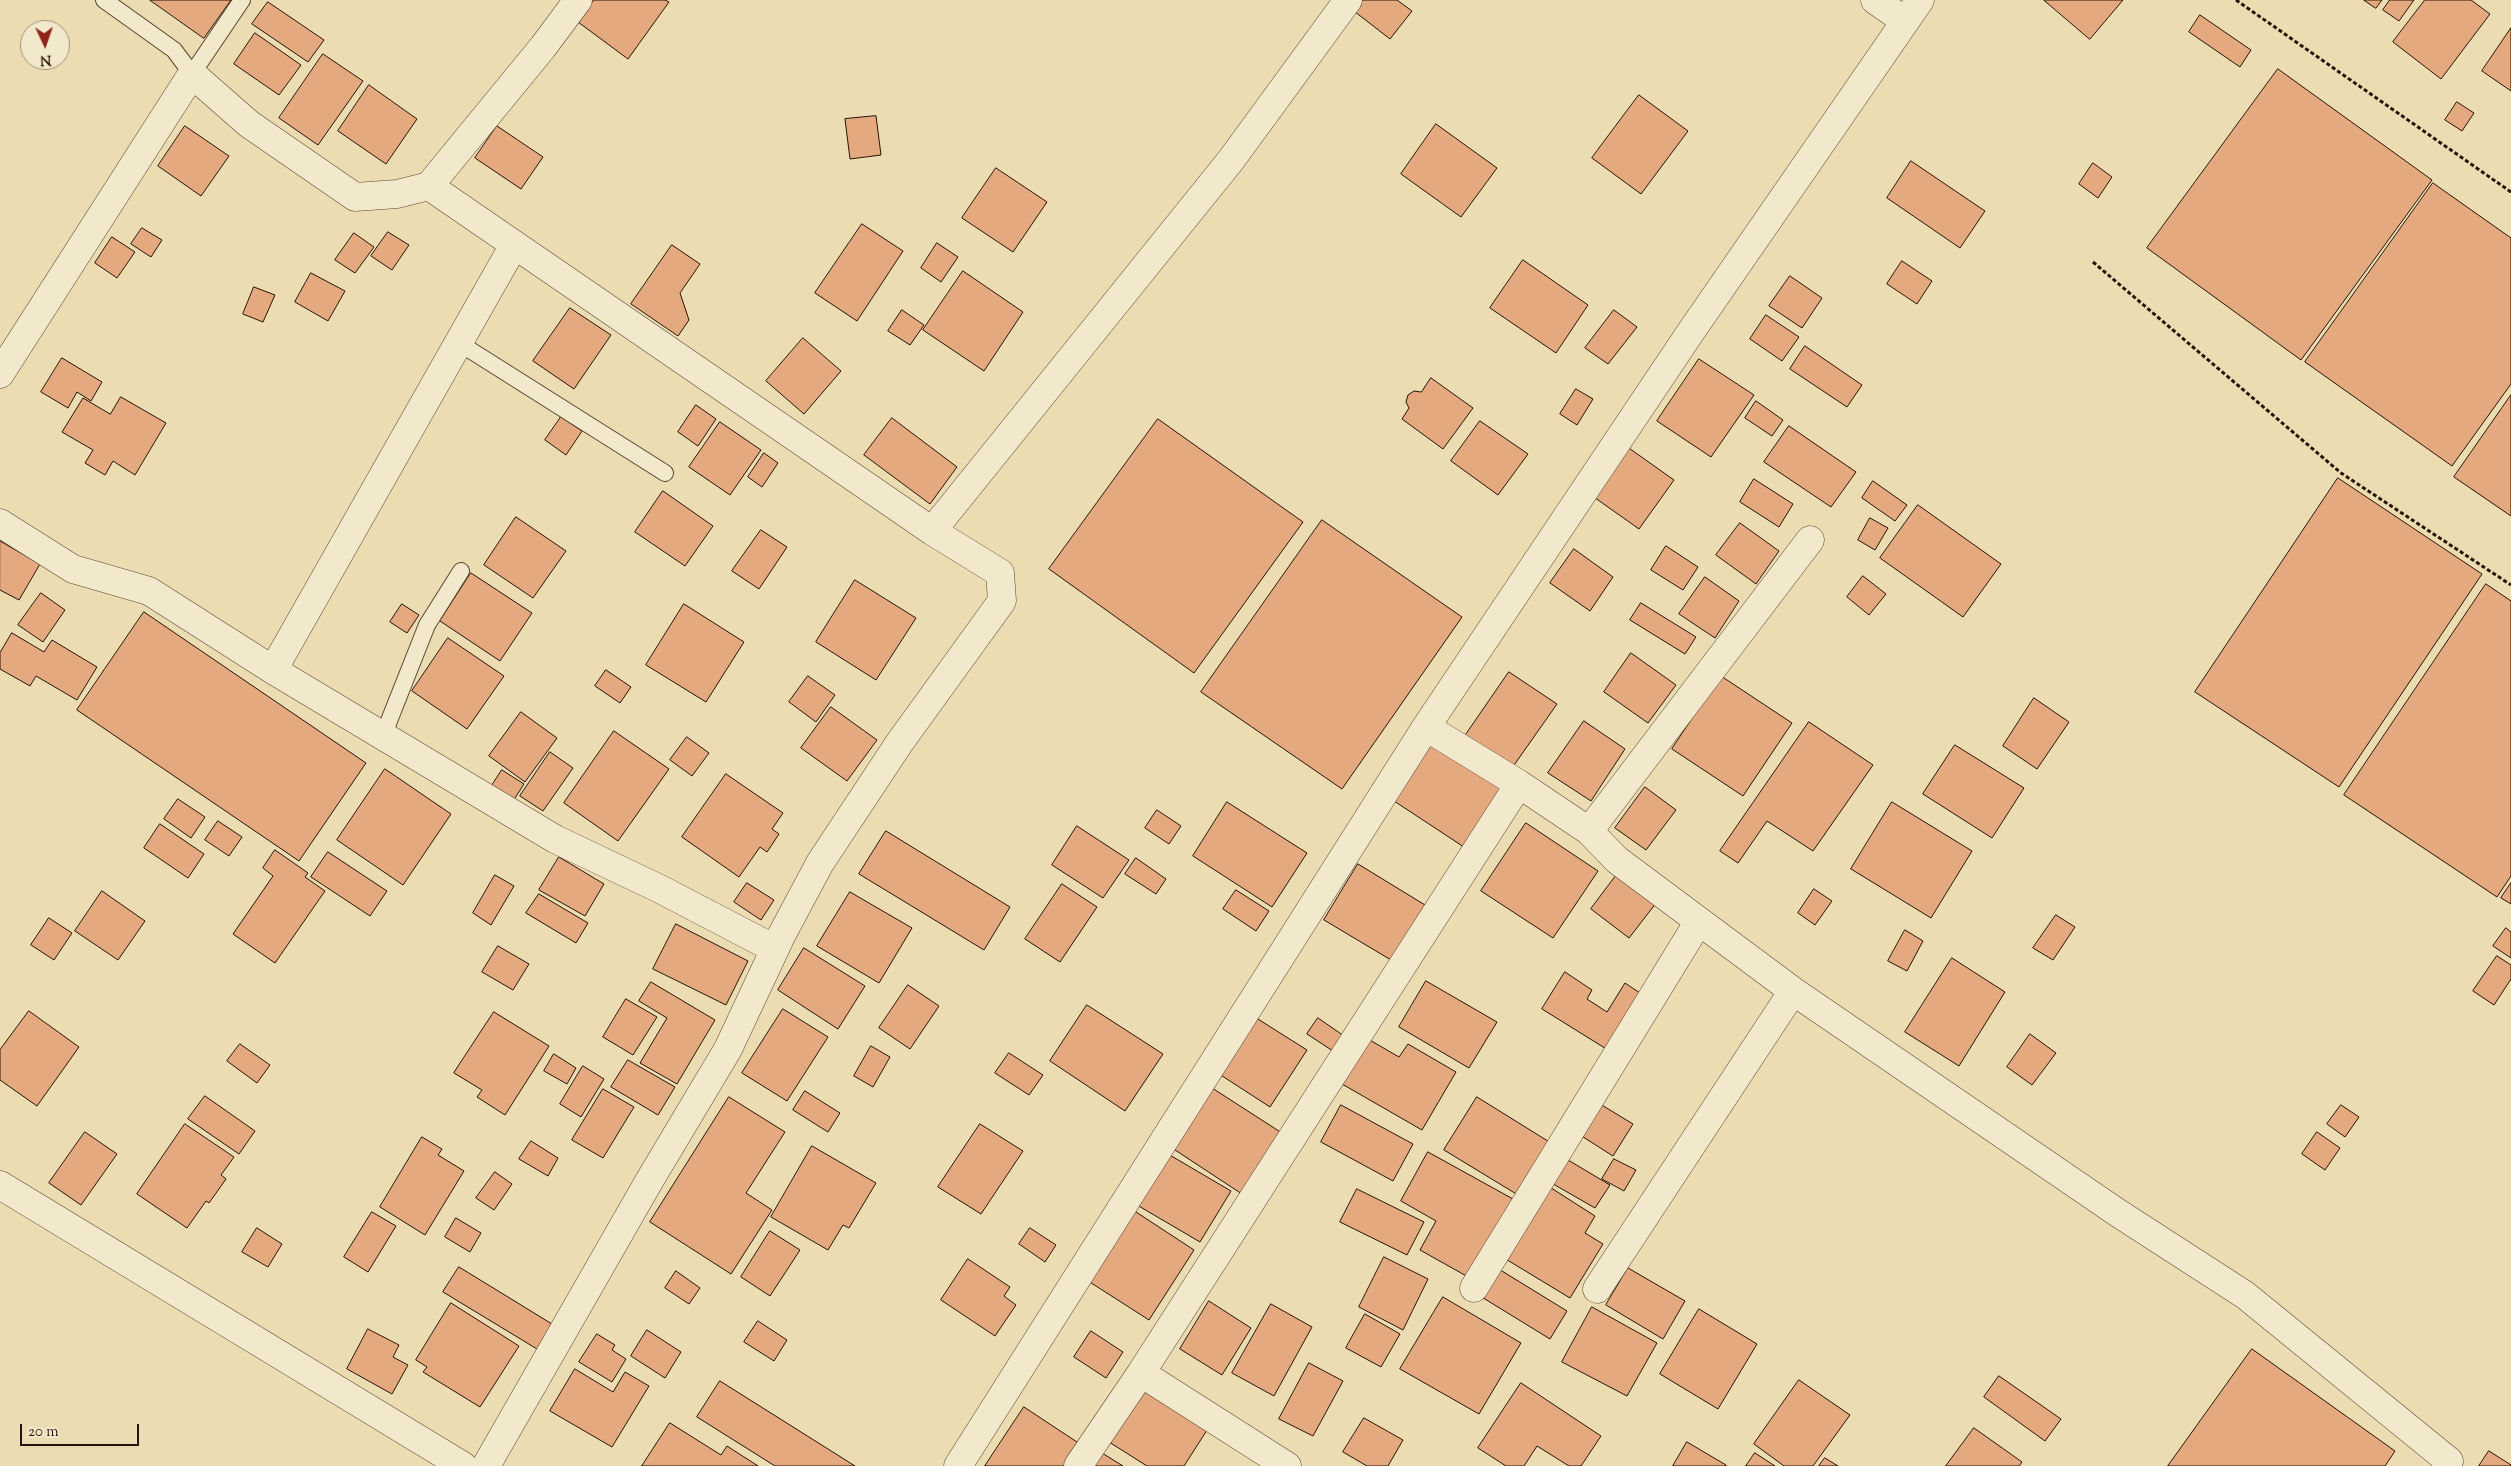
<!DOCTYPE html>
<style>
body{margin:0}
#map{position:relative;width:2511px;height:1466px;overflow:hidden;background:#ebdcb1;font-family:"Sorts Mill Goudy",serif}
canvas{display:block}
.north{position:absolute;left:20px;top:20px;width:50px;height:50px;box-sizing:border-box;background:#f2e8cc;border:1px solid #a1937d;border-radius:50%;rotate:177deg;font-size:14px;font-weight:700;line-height:20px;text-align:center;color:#281407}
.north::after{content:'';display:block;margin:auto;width:18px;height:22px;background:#8f2418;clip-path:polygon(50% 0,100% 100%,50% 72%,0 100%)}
.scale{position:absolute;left:20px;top:1424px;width:119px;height:22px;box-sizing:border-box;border:2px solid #281407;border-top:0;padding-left:6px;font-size:15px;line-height:18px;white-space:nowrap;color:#281407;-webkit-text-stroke:4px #f2e8cc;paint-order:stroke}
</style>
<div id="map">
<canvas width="2511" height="1466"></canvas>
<div class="north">N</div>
<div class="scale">20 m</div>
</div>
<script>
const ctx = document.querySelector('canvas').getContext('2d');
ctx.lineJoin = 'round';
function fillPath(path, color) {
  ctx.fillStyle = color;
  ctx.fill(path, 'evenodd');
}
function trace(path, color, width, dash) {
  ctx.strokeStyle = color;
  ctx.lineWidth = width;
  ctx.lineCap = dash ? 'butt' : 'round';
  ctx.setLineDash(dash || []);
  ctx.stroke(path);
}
const building = new Path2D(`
 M150,0H231L204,38Z
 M594,0H665L669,2L628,59L578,22Z
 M1356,0H1397L1412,11L1390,39L1350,8Z
 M2044,0H2123L2090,39Z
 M2364,0H2382L2376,8Z
 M2390,0H2414L2399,21L2383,10Z
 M2425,0H2471L2490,14L2441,79L2393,42Z
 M268,2L324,40L308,62L252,24Z
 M2200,15L2251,50L2240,67L2189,32Z
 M2511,28V91L2482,71Z
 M255,33L301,65L279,95L234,64Z
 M323,54L363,81L318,145L279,118Z
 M2278,69L2432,180L2301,360L2147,248Z
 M369,85L417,119L386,164L338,131Z
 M1639,95L1688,131L1641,194L1592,158Z
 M2457,102L2474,113L2462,131L2445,120Z
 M876,116L881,155L850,159L845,119Z
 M1436,124L1497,168L1461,217L1401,174Z
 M185,126L229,156L201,196L158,166Z
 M497,126L543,157L521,189L475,158Z
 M1911,161L1985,211L1960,248L1887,198Z
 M2093,163L2112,177L2098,198L2079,184Z
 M996,168L1047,202L1013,252L962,218Z
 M2433,183L2511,238V384L2452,466L2305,362Z
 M862,224L903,251L857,321L815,293Z
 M142,228L162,240L151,257L131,244Z
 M388,232L409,245L392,270L371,256Z
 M354,233L374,247L355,273L335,260Z
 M112,237L135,252L117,278L95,263Z
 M937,243L958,257L941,282L921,268Z
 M672,245L700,264L680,293L689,320L678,336L631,304Z
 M1523,260L1588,305L1556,353L1490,308Z
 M1902,261L1932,281L1917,304L1887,284Z
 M963,271L1023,312L984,371L923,330Z
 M311,273L345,291L328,321L295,302Z
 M1790,276L1822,298L1802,328L1769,306Z
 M254,287L275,295L263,322L243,314Z
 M570,308L611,335L574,389L533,361Z
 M902,310L924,325L910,345L888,331Z
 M1614,310L1637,327L1608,364L1585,348Z
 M1766,315L1799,337L1782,361L1750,339Z
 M803,338L841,371L804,414L766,381Z
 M1805,346L1862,385L1847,407L1790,369Z
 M62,358L102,382L91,401L77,392L68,408L41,392Z
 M1699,359L1754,395L1711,457L1657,421Z
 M1431,378L1473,408L1443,449L1402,419L1409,408L1406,402L1408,395L1414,391L1421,392Z
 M1576,389L1593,399L1577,425L1560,414Z
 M2511,395V516L2454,477Z
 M121,397L166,423L135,475L113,461L105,475L85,463L93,450L62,432L83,398L110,414Z
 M1756,401L1783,420L1772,436L1745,418Z
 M696,405L716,419L698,446L678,432Z
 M561,417L582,431L566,455L545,440Z
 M892,418L957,467L930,504L864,455Z
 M1158,419L1303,522L1194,673L1049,569Z
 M1480,421L1528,454L1498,495L1451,461Z
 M720,422L761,450L730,495L689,467Z
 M1789,426L1856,472L1831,507L1764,462Z
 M1626,446L1674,480L1639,529L1591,495Z
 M764,453L778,463L762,487L748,477Z
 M2338,478L2482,574L2339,787L2195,692Z
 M1754,479L1793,504L1779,527L1740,502Z
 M1873,481L1907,505L1895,521L1862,498Z
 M663,491L713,526L685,566L635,532Z
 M1918,505L2001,564L1963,617L1880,558Z
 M516,517L566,551L533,598L484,565Z
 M1870,518L1888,528L1875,550L1858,540Z
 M1322,520L1462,617L1342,789L1201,692Z
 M1740,523L1779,551L1756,584L1716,555Z
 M761,530L787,547L759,589L732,571Z
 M0,541L40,564L19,600L0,590Z
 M1666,546L1698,567L1683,590L1651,570Z
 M1574,549L1613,577L1590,611L1550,583Z
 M471,573L532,613L500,661L440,621Z
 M1863,576L1886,594L1869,615L1847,597Z
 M1705,577L1739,601L1715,638L1679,614Z
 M855,580L916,618L876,680L816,642Z
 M2486,584L2511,601V876L2497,897L2344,795Z
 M41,593L65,610L43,642L18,625Z
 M1641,603L1696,637L1685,654L1630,620Z
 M402,604L419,615L407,633L390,622Z
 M684,604L744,642L706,702L646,665Z
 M144,612L366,763L299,861L77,710Z
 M12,633L44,652L52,640L97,667L77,700L36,676L30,686L0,669V653Z
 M448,638L504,676L467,729L412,691Z
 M1631,653L1676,685L1648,723L1604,692Z
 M606,670L631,687L620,703L595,686Z
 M1509,672L1557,704L1512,768L1465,736Z
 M808,676L835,695L816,722L789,702Z
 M1721,676L1792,723L1743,796L1672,749Z
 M2034,698L2069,722L2037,769L2003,746Z
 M831,707L877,740L847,781L801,748Z
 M521,712L557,738L525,782L489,756Z
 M1584,721L1625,749L1591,801L1548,773Z
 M1809,722L1873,765L1813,851L1767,821L1738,863L1720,851Z
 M614,731L669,769L618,841L564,803Z
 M687,737L709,753L692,776L670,760Z
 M1430,741L1509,793L1470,851L1391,799Z
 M1955,745L2024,788L1992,838L1923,794Z
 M550,752L573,768L543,811L520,796Z
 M385,769L451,814L403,885L337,840Z
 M502,770L524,784L513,801L491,787Z
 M726,774L783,813L772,829L779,834L767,852L760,847L739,877L682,837Z
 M1645,787L1676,810L1646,850L1615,828Z
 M178,799L205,817L191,838L164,819Z
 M1227,802L1307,853L1272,907L1193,856Z
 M1892,802L1972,851L1931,918L1851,869Z
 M1157,810L1181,826L1169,844L1145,828Z
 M218,821L242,837L229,856L205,840Z
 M1526,823L1598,871L1553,938L1481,891Z
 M160,824L204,854L188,878L144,848Z
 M1077,826L1129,860L1103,898L1052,865Z
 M886,831L1010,907L984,950L859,874Z
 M275,850L308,873L305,877L325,891L275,963L233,934L273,876L263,868Z
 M328,852L387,891L370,916L311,877Z
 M559,857L604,884L585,916L539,890Z
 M1136,858L1166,879L1156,894L1125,874Z
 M1358,864L1425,905L1391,960L1324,920Z
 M1621,869L1660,898L1629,938L1591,909Z
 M495,875L514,886L491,925L473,913Z
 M747,883L774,900L761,920L734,902Z
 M2511,883V904L2501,898Z
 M1062,884L1097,907L1060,962L1025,939Z
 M1814,889L1832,901L1815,925L1798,913Z
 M1236,890L1269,911L1256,931L1223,909Z
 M102,891L145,921L118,960L75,931Z
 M850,892L912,928L879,983L817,946Z
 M539,894L588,923L576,943L526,913Z
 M2056,915L2075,927L2053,960L2033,948Z
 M49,918L72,933L54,960L31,945Z
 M676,924L748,961L726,1005L653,969Z
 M2506,928L2511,932V958L2493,946Z
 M1905,930L1923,941L1907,971L1888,961Z
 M498,946L529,964L513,990L482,972Z
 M804,948L865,986L838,1029L778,990Z
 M2497,956L2511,965V979L2494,1005L2473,991Z
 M1952,958L2005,992L1959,1066L1905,1032Z
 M1565,972L1592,990L1587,999L1607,1012L1625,983L1643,995L1608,1050L1542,1009Z
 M1426,981L1497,1022L1469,1068L1399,1027Z
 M651,982L715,1020L677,1084L640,1063L667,1018L639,1001Z
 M908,985L939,1006L910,1049L879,1028Z
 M626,999L657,1017L633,1055L603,1037Z
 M1087,1005L1163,1054L1125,1111L1050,1061Z
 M783,1009L828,1037L787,1101L742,1073Z
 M29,1011L79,1047L37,1106L0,1080V1050Z
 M494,1012L549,1046L505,1115L477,1097L482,1090L454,1073Z
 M1250,1014L1307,1050L1270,1107L1213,1070Z
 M1318,1018L1347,1038L1336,1053L1307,1034Z
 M2030,1034L2056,1053L2032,1085L2007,1067Z
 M1368,1039L1399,1057L1408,1044L1456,1072L1422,1130L1342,1084Z
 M240,1044L270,1065L257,1083L227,1061Z
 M871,1046L890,1057L873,1087L854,1076Z
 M1009,1053L1043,1075L1029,1095L995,1073Z
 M554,1054L576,1068L567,1084L544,1071Z
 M628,1060L675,1087L658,1115L611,1087Z
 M583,1066L604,1079L581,1117L560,1104Z
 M1209,1086L1285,1135L1245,1196L1169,1146Z
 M603,1089L634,1107L603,1158L572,1140Z
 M805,1091L840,1113L828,1132L793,1110Z
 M205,1096L255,1131L239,1154L188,1119Z
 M729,1097L785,1132L746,1193L772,1210L731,1274L650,1222Z
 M1477,1097L1551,1143L1518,1195L1444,1150Z
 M1600,1104L1633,1124L1613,1156L1580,1135Z
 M1341,1105L1413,1144L1393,1181L1321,1142Z
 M2341,1105L2359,1117L2345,1137L2327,1124Z
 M185,1124L234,1157L221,1175L226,1179L209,1203L206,1201L187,1228L137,1194Z
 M980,1124L1023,1151L981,1214L938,1187Z
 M85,1132L117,1154L81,1205L49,1183Z
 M2317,1132L2340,1148L2325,1170L2302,1154Z
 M422,1137L442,1149L438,1155L464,1171L425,1235L380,1207Z
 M531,1141L558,1158L548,1176L519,1159Z
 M812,1146L876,1183L849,1228L843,1225L828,1250L771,1217Z
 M1428,1152L1513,1199L1470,1278L1420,1250L1436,1221L1401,1201Z
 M1168,1154L1231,1191L1200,1242L1137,1205Z
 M1563,1157L1610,1185L1595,1208L1548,1181Z
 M1614,1159L1636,1170L1624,1191L1602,1179Z
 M495,1172L512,1184L494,1210L476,1198Z
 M1548,1186L1595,1216L1585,1233L1603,1244L1570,1298L1504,1258Z
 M1357,1189L1424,1222L1407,1255L1340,1222Z
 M1130,1208L1194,1250L1149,1320L1085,1279Z
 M372,1212L396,1226L368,1272L344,1257Z
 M456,1218L481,1233L470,1252L445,1237Z
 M257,1228L282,1244L268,1267L242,1252Z
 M1030,1228L1056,1245L1045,1262L1019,1244Z
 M770,1231L800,1250L770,1296L741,1277Z
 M1384,1257L1428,1279L1403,1330L1359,1307Z
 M968,1259L1010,1287L1004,1296L1016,1305L995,1336L941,1300Z
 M459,1267L552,1324L537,1349L443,1292Z
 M1497,1268L1567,1311L1550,1339L1480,1296Z
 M1628,1268L1685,1301L1663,1339L1606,1305Z
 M676,1271L700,1288L689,1304L665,1288Z
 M1443,1297L1521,1343L1479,1414L1400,1369Z
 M1209,1301L1251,1328L1222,1375L1180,1349Z
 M451,1303L519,1346L480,1407L423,1372L427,1367L416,1360Z
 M1271,1304L1312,1327L1274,1396L1232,1373Z
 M1592,1307L1657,1343L1627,1396L1562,1362Z
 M1699,1309L1757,1344L1718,1409L1660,1374Z
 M1365,1314L1400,1334L1381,1367L1346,1348Z
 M758,1321L787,1340L774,1361L744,1342Z
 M368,1329L399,1345L393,1357L408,1365L392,1394L347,1369Z
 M647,1330L681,1352L665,1378L631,1356Z
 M1091,1331L1123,1352L1106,1378L1074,1357Z
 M597,1334L615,1345L612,1350L626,1359L612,1382L579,1362Z
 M2252,1349L2395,1451L2385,1466H2168Z
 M1309,1363L1343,1381L1313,1436L1279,1419Z
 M575,1369L613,1392L625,1372L649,1386L612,1447L550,1411Z
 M1999,1376L2061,1419L2045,1441L1984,1397Z
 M1799,1380L1850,1415L1813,1466H1784L1754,1444Z
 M720,1381L855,1466H775L697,1417Z
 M1521,1383L1601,1436L1581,1466H1569L1537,1446L1524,1466H1506L1478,1448Z
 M1144,1387L1209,1427L1184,1466H1147L1109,1442Z
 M1024,1407L1080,1444L1065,1466H985Z
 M1364,1418L1403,1440L1388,1466H1367L1343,1452Z
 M670,1423L721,1455L727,1446L758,1466H642Z
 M1974,1428L2022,1462L2019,1466H1946Z
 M1687,1442L1726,1465V1466H1673Z
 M2489,1451L2511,1465V1466H2479Z
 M1102,1453L1123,1466H1094Z
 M1755,1453L1775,1466H1746Z
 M1825,1458L1838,1466H1819Z`);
const path = new Path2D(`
 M2236,0L2511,192
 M2093,262L2341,473L2511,585`);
const service = new Path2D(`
 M104,0L174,50L192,74L242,0
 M459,343L665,473
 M383,736L427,625L461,571`);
const minor = new Path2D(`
 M1875,0L1905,21
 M429,186L543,47L578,0
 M0,374L192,74L249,124L355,197L397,194L429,186L932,531
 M0,523L73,569L149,591L273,670L555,839L660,889L775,949
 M273,670L514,245
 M1426,727L1519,784L1589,831L1617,860L1793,991L2118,1213L2245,1295L2449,1461L2446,1466
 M1589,831L1810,540
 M0,1185L463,1466
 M1474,1288L1699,921
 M1597,1289L1793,991
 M1141,1373L1287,1466
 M486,1466L648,1183L728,1049L781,936L820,863L900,742L1002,601L1000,573L932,531L1231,160L1348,0
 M958,1466L1426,727L1690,333L1920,0
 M1078,1466L1141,1373L1519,784`);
fillPath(building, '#e4a97f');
trace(building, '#281407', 1);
trace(service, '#594632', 18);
trace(minor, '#594632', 29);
trace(path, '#281407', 3, [4, 2.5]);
trace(service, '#f2e8cc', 16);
trace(minor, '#f2e8cc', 28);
</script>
